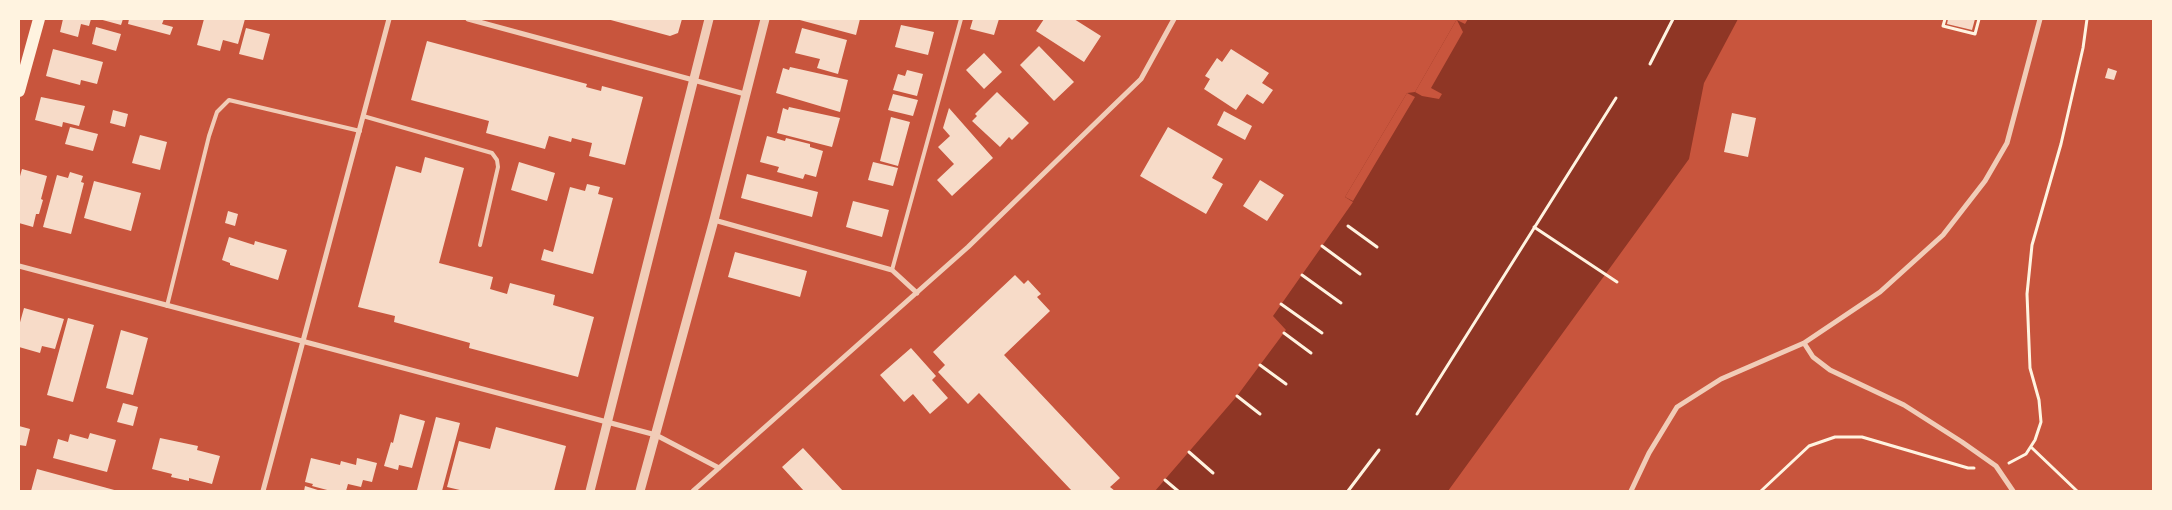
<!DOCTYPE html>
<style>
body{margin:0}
#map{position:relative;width:2172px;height:510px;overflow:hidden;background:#c8553d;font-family:Figtree,sans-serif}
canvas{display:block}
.frame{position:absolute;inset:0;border:20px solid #fff3e0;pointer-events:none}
</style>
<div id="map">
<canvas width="2172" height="510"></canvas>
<div class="frame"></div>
</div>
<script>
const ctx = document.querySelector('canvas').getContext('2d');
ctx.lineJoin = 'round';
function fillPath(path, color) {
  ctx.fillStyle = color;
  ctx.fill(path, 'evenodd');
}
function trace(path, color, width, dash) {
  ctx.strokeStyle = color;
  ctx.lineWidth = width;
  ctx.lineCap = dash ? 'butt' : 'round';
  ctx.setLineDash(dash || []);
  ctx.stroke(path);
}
const water = new Path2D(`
 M1457,19H1738L1704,83L1689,159L1448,491H1155L1237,396L1286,330L1273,316L1353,202L1345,197L1407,93L1415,92Z`);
const pier = new Path2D(`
 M1457,19H1468L1465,24L1457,20L1463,32L1431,88L1442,94L1439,99L1422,96L1415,92Z
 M1407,93L1415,97L1353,201L1345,197Z`);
const building = new Path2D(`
 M63,19H91L89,26L81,24L78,37L60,32Z
 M99,19H123L121,25Z
 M129,19H164L162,24L173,27L170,35L128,24Z
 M204,19H245L238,44L223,40L220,51L197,45Z
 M607,19H682L678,33L670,36Z
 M796,19H860L856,35Z
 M973,19H999L994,35L970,29Z
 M1044,19H1074L1101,36L1084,62L1036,31Z
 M1948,19H1975L1972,30L1947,24Z
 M901,25L934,32L928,55L895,47Z
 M96,27L121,34L116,51L92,44Z
 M246,28L270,34L263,60L239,54Z
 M802,28L847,40L838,74L817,68L820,59L795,53Z
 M427,41L587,84L586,87L601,91L602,86L643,97L625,165L589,156L592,143L572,138L571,142L549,136L545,149L486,133L489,121L411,100Z
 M1039,46L1074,82L1054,101L1020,65Z
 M53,49L103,62L97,84L81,80L80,85L46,76Z
 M1231,49L1269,73L1262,83L1273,90L1263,104L1247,94L1236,110L1204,89L1210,79L1205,76L1217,58L1222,62Z
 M984,53L1002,72L984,89L966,70Z
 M790,67L848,80L840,112L776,93L783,68L789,70Z
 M2108,68L2117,71L2114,80L2105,78Z
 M907,70L923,74L917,96L893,90L898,74L905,76Z
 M997,92L1029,123L1012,140L1009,137L1000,147L972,121L977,116L975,114Z
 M893,94L918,100L913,116L888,110Z
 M41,97L85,106L79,126L63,122L62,127L35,120Z
 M789,107L840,118L832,147L777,133L783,108L788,110Z
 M949,108L993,158L952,196L937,180L954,164L938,147L950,136L943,128Z
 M113,110L128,114L125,127L110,123Z
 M1224,111L1252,126L1245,140L1217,125Z
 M1732,113L1756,118L1748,157L1724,152Z
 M891,117L910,122L898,166L880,161Z
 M70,127L98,134L93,151L65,144Z
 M1168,127L1223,159L1212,178L1223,184L1206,214L1140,176Z
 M140,135L167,142L160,170L132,163Z
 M767,136L785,141L786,138L810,144V147L823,151L816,177L805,174L803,179L777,172L779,167L760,162Z
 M425,157L464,168L439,263L493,277L490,289L507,294L510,283L555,295L553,305L594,317L578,377L469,348L470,343L394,322L395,316L358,307L396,166L421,173Z
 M519,162L555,173L547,201L511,190Z
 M873,162L898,168L893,186L868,180Z
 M22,169L47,176L41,199L43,200L39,214H36L33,227L19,223V180Z
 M70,172L83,176L81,182L84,183L71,234L43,227L57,175L68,178Z
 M747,174L818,192L812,217L741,198Z
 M1260,180L1284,195L1267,221L1243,206Z
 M94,181L141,193L131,231L84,218Z
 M587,184L600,187L598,194L613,198L593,274L541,260L544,249L553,252L570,187L585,191Z
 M853,201L889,210L882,237L846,227Z
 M228,211L238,214L235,226L225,223Z
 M229,237L254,245L255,241L287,250L278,280L230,265V263L222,260Z
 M735,252L807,271L800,297L728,277Z
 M1015,275L1024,284L1028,280L1041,294L1037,297L1050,311L1004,355L1120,478L1110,487L1115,491H1072L979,393L968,404L938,372L945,365L933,352Z
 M24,308L64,319L55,349L42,346L40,353L19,347V326Z
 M68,318L94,325L73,402L47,395Z
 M121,330L148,338L133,395L106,388Z
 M911,348L936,376L932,380L948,398L930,414L913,394L904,402L880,375Z
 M123,403L138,407L133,426L117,422Z
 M400,414L425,421L412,468L399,465L398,470L384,466L391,442L393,443Z
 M436,417L460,423L442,491H422L417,490Z
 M19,426L30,429L26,446L19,445Z
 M496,427L566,446L554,491H464L447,487L459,441L490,449Z
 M90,433L116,440L107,472L53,458L58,439L68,442L70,434L88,439Z
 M160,438L198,446L197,450L220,456L212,484L189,478V481L171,477L172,474L152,469Z
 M803,448L843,491H804L782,467Z
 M311,458L340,465L341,461L356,465L357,458L377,463L372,482L363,480L361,487L348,484L346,491H331L312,486L313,484L305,482Z
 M37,469L118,491H31Z
 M305,486L321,491H304Z`);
const path = new Path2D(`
 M1945,19L1943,26L1975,34L1979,19
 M1650,64L1673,19
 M1348,226L1377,247
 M1534,227L1617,282
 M1322,246L1360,274
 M1302,275L1341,303
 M1281,304L1322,333
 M1284,333L1311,353
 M1260,365L1286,384
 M1237,396L1260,414
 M1417,414L1616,98
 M2031,447L2077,491
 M1189,452L1213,473
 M2009,463L2026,454L2035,440L2041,422L2039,400L2030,368L2027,294L2032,245L2061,144L2083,48L2087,19
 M1165,480L1178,491
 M1348,491L1379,450
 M1761,491L1809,446L1835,437H1862L1968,468H1974`);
const service = new Path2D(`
 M363,116L492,153L497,160L498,167L480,245
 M892,270L961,19
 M167,306L209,136L217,112L229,100L360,131`);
const minor = new Path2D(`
 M468,19L745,94
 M714,220L892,270L917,293
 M19,266L656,435L719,468
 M1804,343L1813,357L1830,370L1904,405L1962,442L1996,466L2013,491
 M263,491L389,19
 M693,491L968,247L1111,108L1141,79L1174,19
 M1631,491L1649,453L1677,407L1721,379L1804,343L1880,292L1943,235L1985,181L2007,143L2040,19`);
const tertiary = new Path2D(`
 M590,491L709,19
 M640,491L714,220L765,19`);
const primary = new Path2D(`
 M19,91L39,19`);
fillPath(water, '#8f3625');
fillPath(pier, '#c8553d');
fillPath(building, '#f7dbc8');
trace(path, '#fff3e0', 3);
trace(service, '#f1ccb7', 4);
trace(minor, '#f1ccb7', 5);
trace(tertiary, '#f1ccb7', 9);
trace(primary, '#fff3e0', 12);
</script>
